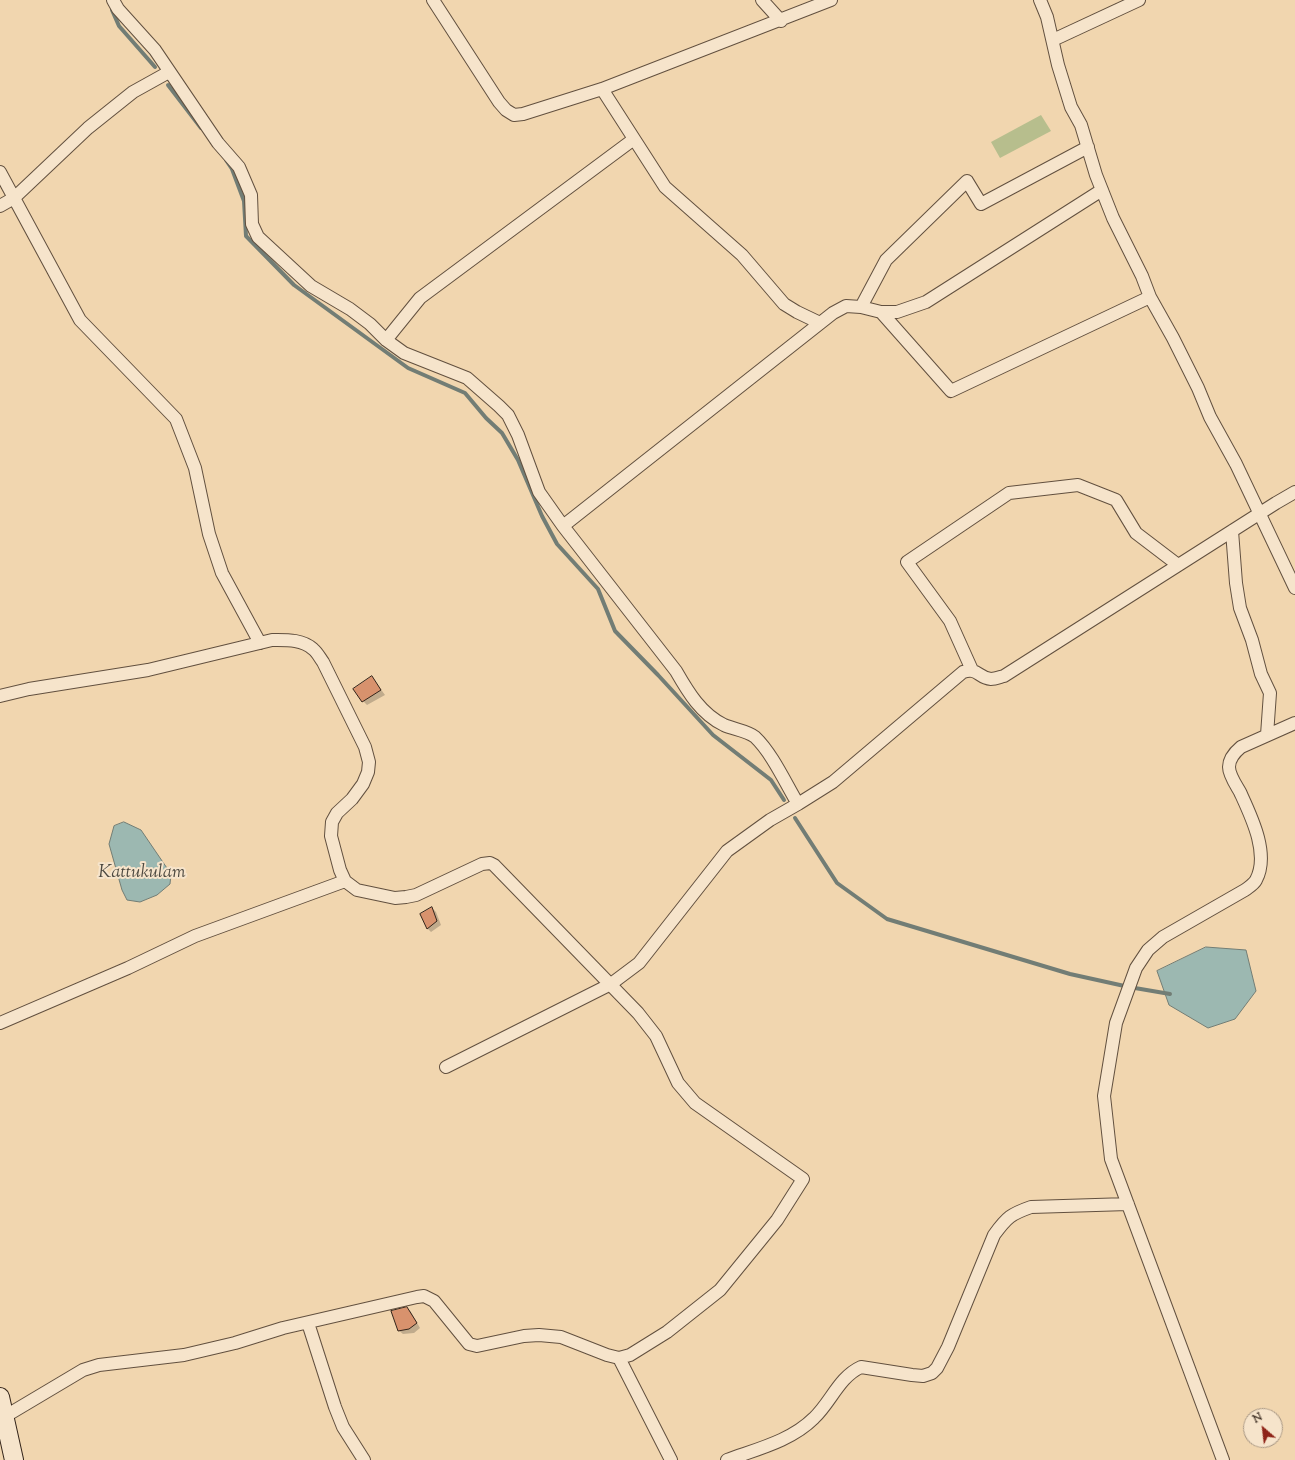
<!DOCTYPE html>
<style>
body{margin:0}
#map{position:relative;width:1295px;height:1460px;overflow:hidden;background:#f1d6af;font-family:"Sorts Mill Goudy",serif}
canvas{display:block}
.north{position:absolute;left:1243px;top:1408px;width:40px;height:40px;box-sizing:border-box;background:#f6e4cb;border:1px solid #a89784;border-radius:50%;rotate:332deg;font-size:11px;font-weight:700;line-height:16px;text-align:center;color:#33241a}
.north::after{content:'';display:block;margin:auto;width:14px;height:18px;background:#8f2418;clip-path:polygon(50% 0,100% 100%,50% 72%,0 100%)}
</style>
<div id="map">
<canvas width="1295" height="1460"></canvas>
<div class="north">N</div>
</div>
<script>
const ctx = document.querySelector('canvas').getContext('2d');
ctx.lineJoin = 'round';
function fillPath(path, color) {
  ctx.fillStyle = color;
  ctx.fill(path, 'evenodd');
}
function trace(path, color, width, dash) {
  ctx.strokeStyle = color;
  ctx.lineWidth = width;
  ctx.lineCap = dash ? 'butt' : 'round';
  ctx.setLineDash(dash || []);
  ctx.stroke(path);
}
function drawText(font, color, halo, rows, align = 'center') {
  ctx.font = font + ' "Sorts Mill Goudy",serif';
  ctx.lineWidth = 4;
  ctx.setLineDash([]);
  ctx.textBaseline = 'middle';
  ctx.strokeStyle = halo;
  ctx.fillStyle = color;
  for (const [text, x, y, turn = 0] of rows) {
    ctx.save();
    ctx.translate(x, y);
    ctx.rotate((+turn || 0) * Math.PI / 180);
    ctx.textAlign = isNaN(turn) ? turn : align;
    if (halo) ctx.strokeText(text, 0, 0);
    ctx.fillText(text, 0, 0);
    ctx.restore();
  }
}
const green = new Path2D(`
 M1041,115L1051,131L1000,158L991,142Z`);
const water = new Path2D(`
 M124,822L141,830L171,874L170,884L157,895L140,902L127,900L122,890L109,844L114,826Z
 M1206,947L1246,950L1256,991L1235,1019L1208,1028L1169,1005L1157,971Z`);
const shadow = new Path2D(`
 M372,677L385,695L367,705L363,701Z
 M432,908L436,912L441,925L431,932L427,928Z
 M407,1308L411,1312L420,1328L414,1333L403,1334L398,1330Z`);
const stream = new Path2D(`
 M112,10L119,26L155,67
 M168,85L201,128
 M226,160L232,169L244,201L246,236L294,285L408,368L465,393L486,418L502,433L518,460L542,516L557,544L598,589L615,631L658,675L713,735L771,780L784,800
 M795,818L837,883L887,919L1070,974L1129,987L1170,994`);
const building = new Path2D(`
 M372,676L381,690L362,702L353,689Z
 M432,907L437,921L427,929L420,914Z
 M407,1307L417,1323L409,1329L398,1331L391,1311Z`);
const street = new Path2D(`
 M113,0L118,9L155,50L218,143L239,167L251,195L252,224L258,237L311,286L350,309L370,324L386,340L404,353L467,378L499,406L508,415L518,435L539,492L563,526
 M433,0L499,102L506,110L514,115L523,114L602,89L831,0
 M762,0L781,21
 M1040,0L1047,17L1058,65L1071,107L1081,125L1096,175L1113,218L1142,276L1150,297L1173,338L1198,388L1210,417L1236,464L1295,588
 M1053,40L1139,0
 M602,89L665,187L742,255L784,304L797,312L820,323
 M0,172L80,320L176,419L195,468L209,534L222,573L260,643
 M0,206L14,198L88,128L133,92L169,72
 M861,307L886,260L967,181L981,204L1088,147
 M881,312L951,391L1150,297
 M386,340L420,298L634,139
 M1232,531L1236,583L1240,608L1252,640L1261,674L1270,693L1267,735
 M972,670L950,621L907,562L1009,493L1078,485L1116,500L1136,533L1178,565
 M0,696L29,689L148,670L272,640C286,640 302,639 313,649C317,652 320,658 323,662L365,747L369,762L368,772L363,784L352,799L337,813L332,822L331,836L340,870L345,881L357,890L395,898L406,897L416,895L482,864L490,863L494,865L638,1013L656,1036L678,1083L695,1103L803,1179L777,1220L720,1290L667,1332L630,1355L619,1358L607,1355L561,1337L539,1335L524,1336L477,1346L469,1344L434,1301L424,1296L417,1297L283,1328L235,1343L184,1355L99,1365L83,1370L4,1417
 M798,804C786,784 772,753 755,737C748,731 733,729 724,725C701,714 688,692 676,671L563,526L833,313L846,306L861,307L881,312H897L926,302L1102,190
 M0,1023L128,968L195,936L345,881
 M446,1067L611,984L639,963L727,851L770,820L798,804L833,782L963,672C978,667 978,678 991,679C995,679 1000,677 1004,676L1276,503L1295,492
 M308,1323L335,1407L343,1427L364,1460
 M619,1358L671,1460
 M727,1460C757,1449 791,1441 814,1418C831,1402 839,1377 861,1367L912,1375L923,1376L932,1373L937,1368L948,1347L994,1235C1007,1217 1011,1214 1031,1207L1128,1204
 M1223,1460L1111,1159L1104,1096L1116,1023L1136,968L1148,950L1163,937L1245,890C1249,887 1254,884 1256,880C1270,854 1251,816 1240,792C1236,785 1229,775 1229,767C1229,759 1235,752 1241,747L1295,723`);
const secondary = new Path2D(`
 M0,1397L14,1460`);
const waterNames = [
 ["Kattukulam",142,874]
];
fillPath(green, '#b7be8d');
fillPath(water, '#9cb8b1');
trace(water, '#727d75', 1);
fillPath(shadow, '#0003');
trace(stream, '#727d75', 4);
fillPath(building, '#d8926d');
trace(building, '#33241a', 1);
trace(street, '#62503f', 14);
trace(secondary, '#33241a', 20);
trace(street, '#f6e4cb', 12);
trace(secondary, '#f6e4cb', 18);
drawText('italic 18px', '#4d4940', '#f6e4cb', waterNames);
</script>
